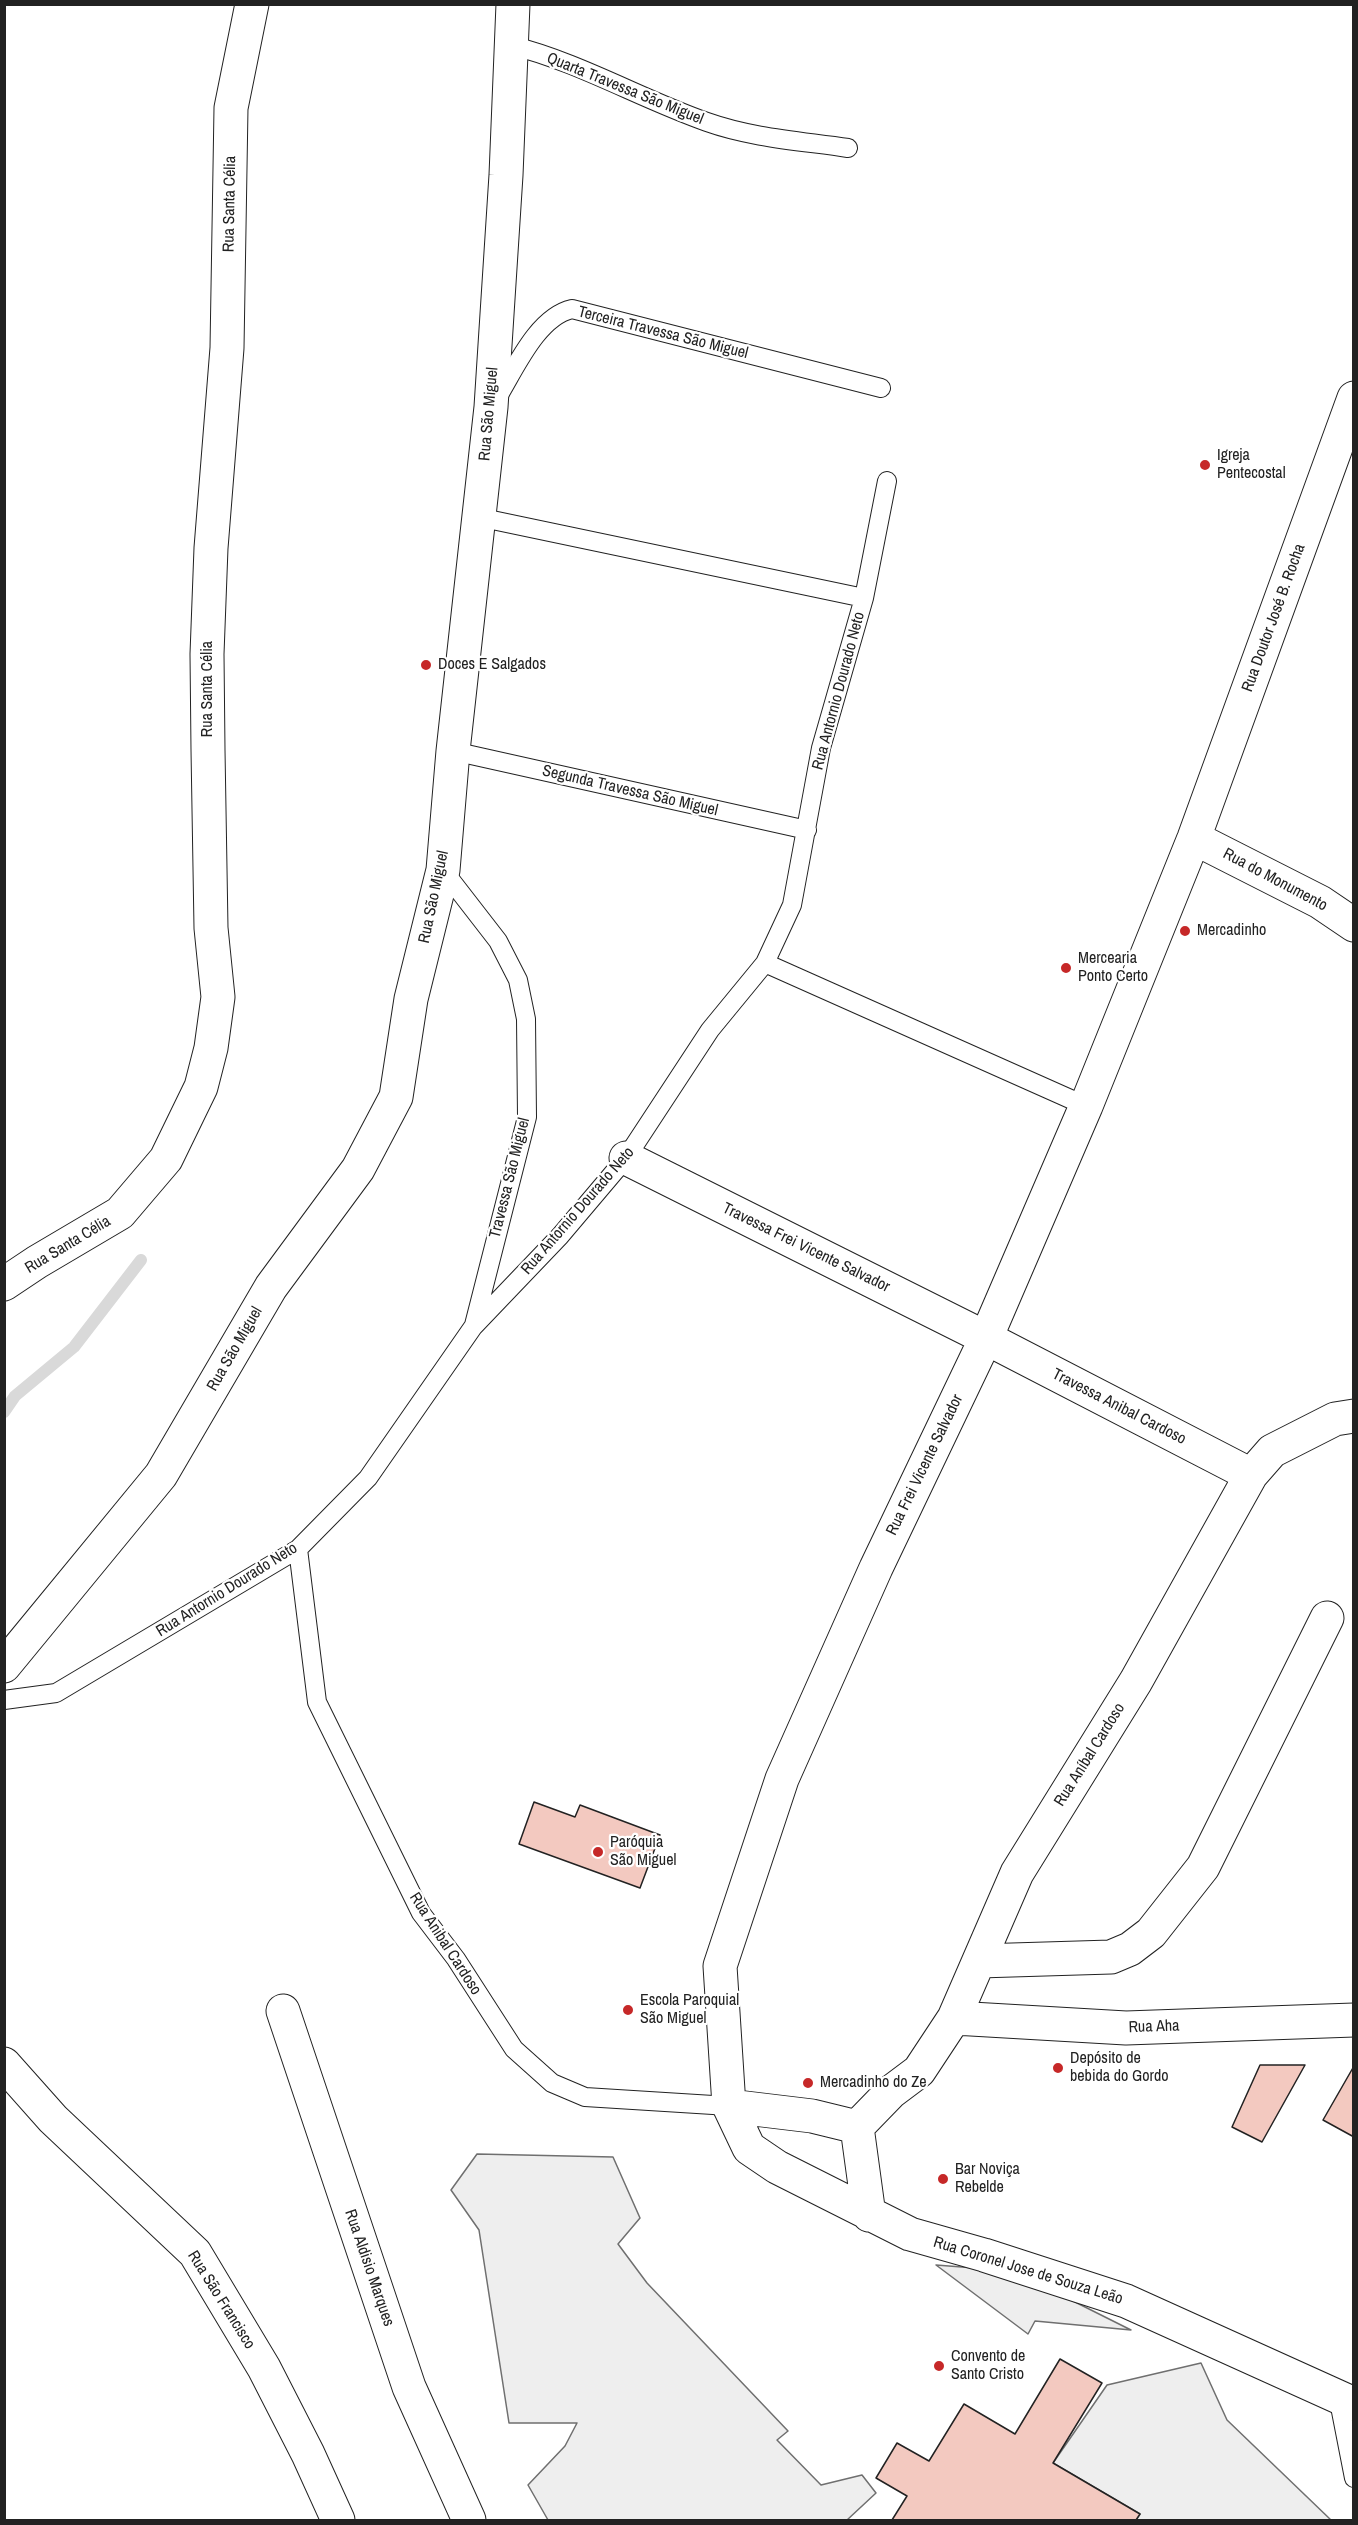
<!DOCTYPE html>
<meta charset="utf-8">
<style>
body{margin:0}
#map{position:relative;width:1358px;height:2525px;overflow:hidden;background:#fff;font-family:"Archivo Narrow",sans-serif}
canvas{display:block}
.frame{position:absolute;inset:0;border:6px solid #222;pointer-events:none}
</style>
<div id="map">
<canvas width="1358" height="2525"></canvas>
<div class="frame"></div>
</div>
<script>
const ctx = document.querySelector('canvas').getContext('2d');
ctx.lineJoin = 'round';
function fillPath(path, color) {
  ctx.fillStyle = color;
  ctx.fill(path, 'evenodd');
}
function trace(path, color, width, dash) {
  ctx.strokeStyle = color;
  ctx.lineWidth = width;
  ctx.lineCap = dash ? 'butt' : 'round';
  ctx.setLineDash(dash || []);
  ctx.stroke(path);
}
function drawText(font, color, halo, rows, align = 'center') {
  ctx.font = font + ' "Archivo Narrow",sans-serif';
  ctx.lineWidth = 4.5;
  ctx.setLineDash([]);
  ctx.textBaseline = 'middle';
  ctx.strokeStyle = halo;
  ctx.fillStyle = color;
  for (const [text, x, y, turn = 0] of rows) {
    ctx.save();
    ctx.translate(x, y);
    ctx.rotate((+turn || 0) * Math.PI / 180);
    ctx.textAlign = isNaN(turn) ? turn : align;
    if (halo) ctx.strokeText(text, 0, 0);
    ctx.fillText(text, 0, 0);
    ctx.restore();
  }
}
const green = new Path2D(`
 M477,2154L613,2157L640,2218L618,2244L647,2283L788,2431L777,2440L821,2485L862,2475L876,2493L847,2520H548L528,2485L565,2446L577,2423H509L479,2230L451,2190Z
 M936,2265L1013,2271L1131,2330L1035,2321L1028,2334Z
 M1201,2363L1227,2420L1331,2520H1136L1140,2514L1053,2463L1107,2385Z`);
const stream = new Path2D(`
 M4,1412L15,1396L74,1347L141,1260`);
const building = new Path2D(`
 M534,1802L575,1817L580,1805L660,1835L640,1888L519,1844Z
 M1260,2065H1305L1262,2142L1232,2127Z
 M1354,2066V2137L1323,2120Z
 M1060,2359L1102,2383L1053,2463L1140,2514L1136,2520H892L907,2496L876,2478L897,2443L929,2461L964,2404L1015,2434Z`);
const service = new Path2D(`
 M510,45C579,62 641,99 707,122C752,138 801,141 848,148
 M497,398C515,369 537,317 572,309L881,388
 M478,517L864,598
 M453,751L807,830
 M443,870L498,941L518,980L526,1019L527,1117L474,1325
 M765,963L1086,1106
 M298,1549L317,1702L421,1913L456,1959L514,2049L552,2083L585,2097L729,2106
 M4,1700L56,1693L298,1549L368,1478L473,1327L560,1236L626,1158L710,1030L765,963L792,905L821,748L864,598L887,481
 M1338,2396L1354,2478`);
const minor = new Path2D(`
 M1354,398L1194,838L1086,1106L986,1338L876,1568L782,1779L720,1966L729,2106L749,2148L777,2167L910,2234L984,2255L1126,2301L1354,2404
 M1194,838L1320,902L1354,925
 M626,1158L986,1338L1251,1475
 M4,1284L37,1262L120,1213L166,1159L201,1087L211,1048L218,997L211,928L208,750L207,654L211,548L227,348L231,108L252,4
 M4,1666L161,1475L271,1287L358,1169L396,1097L411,999L443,870L453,751L491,407L506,175L513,4
 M979,1961L1111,1957L1130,1949L1151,1933L1203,1867L1327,1618
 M283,2011L409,2387L469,2520
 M954,2018L1126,2028L1354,2020
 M4,2064L53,2119L195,2253L264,2368L308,2454L338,2520
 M729,2106L812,2116L857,2127
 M857,2127L891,2092L919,2071L954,2018L1017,1873L1136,1681L1251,1475L1272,1451L1335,1419L1354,1416
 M857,2127L869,2215`);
const markers = [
 [1205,465,6,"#c62828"],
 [426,665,6,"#c62828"],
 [1185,931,6,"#c62828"],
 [1066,968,6,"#c62828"],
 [598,1852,6,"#c62828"],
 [628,2010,6,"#c62828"],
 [1058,2068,6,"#c62828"],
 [808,2083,6,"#c62828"],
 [943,2179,6,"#c62828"],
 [939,2366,6,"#c62828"]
];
const streetNames = [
 ["Quarta Travessa São Miguel",625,89,22],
 ["Rua Santa Célia",230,204,-89],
 ["Terceira Travessa São Miguel",663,333,14],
 ["Rua São Miguel",489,414,-85],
 ["Rua Doutor José B. Rocha",1274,618,-70],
 ["Rua Santa Célia",208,689,-90],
 ["Rua Antornio Dourado Neto",839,691,-75],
 ["Segunda Travessa São Miguel",630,791,13],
 ["Rua do Monumento",1275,880,28],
 ["Rua São Miguel",434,897,-78],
 ["Travessa São Miguel",510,1178,-76],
 ["Rua Antornio Dourado Neto",578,1211,-49],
 ["Rua Santa Célia",68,1245,-31],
 ["Travessa Frei Vicente Salvador",806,1248,26],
 ["Rua São Miguel",235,1349,-60],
 ["Travessa Anibal Cardoso",1119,1407,27],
 ["Rua Frei Vicente Salvador",925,1465,-64],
 ["Rua Antornio Dourado Neto",227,1590,-32],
 ["Rua Aníbal Cardoso",1090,1755,-58],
 ["Rua Anibal Cardoso",445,1944,57],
 ["Rua Aha",1154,2027,-2],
 ["Rua Aldisio Marques",369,2268,71],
 ["Rua Coronel Jose de Souza Leão",1028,2271,17],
 ["Rua São Francisco",221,2300,58]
];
const poiNames = [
 ["Igreja",1217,456],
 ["Pentecostal",1217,474],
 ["Doces E Salgados",438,665],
 ["Mercadinho",1197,931],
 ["Mercearia",1078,959],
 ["Ponto Certo",1078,977],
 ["Paróquia",610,1843],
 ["São Miguel",610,1861],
 ["Escola Paroquial",640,2001],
 ["São Miguel",640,2019],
 ["Depósito de",1070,2059],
 ["bebida do Gordo",1070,2077],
 ["Mercadinho do Ze",820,2083],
 ["Bar Noviça",955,2170],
 ["Rebelde",955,2188],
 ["Convento de",951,2357],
 ["Santo Cristo",951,2375]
];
fillPath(green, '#eee');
trace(green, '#6f6f6f', 1.5);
trace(stream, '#d9d9d9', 12);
fillPath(building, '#f3c9c0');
trace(building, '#222', 1.5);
trace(service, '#222', 20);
trace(minor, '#222', 35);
trace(service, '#fff', 18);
trace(minor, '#fff', 33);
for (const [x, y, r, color] of markers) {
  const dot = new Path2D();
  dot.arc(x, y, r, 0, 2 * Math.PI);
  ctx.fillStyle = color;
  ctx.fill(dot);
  trace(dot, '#fff', 2);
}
drawText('16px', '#222', '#fff', streetNames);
drawText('16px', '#222', '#fff', poiNames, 'left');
</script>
